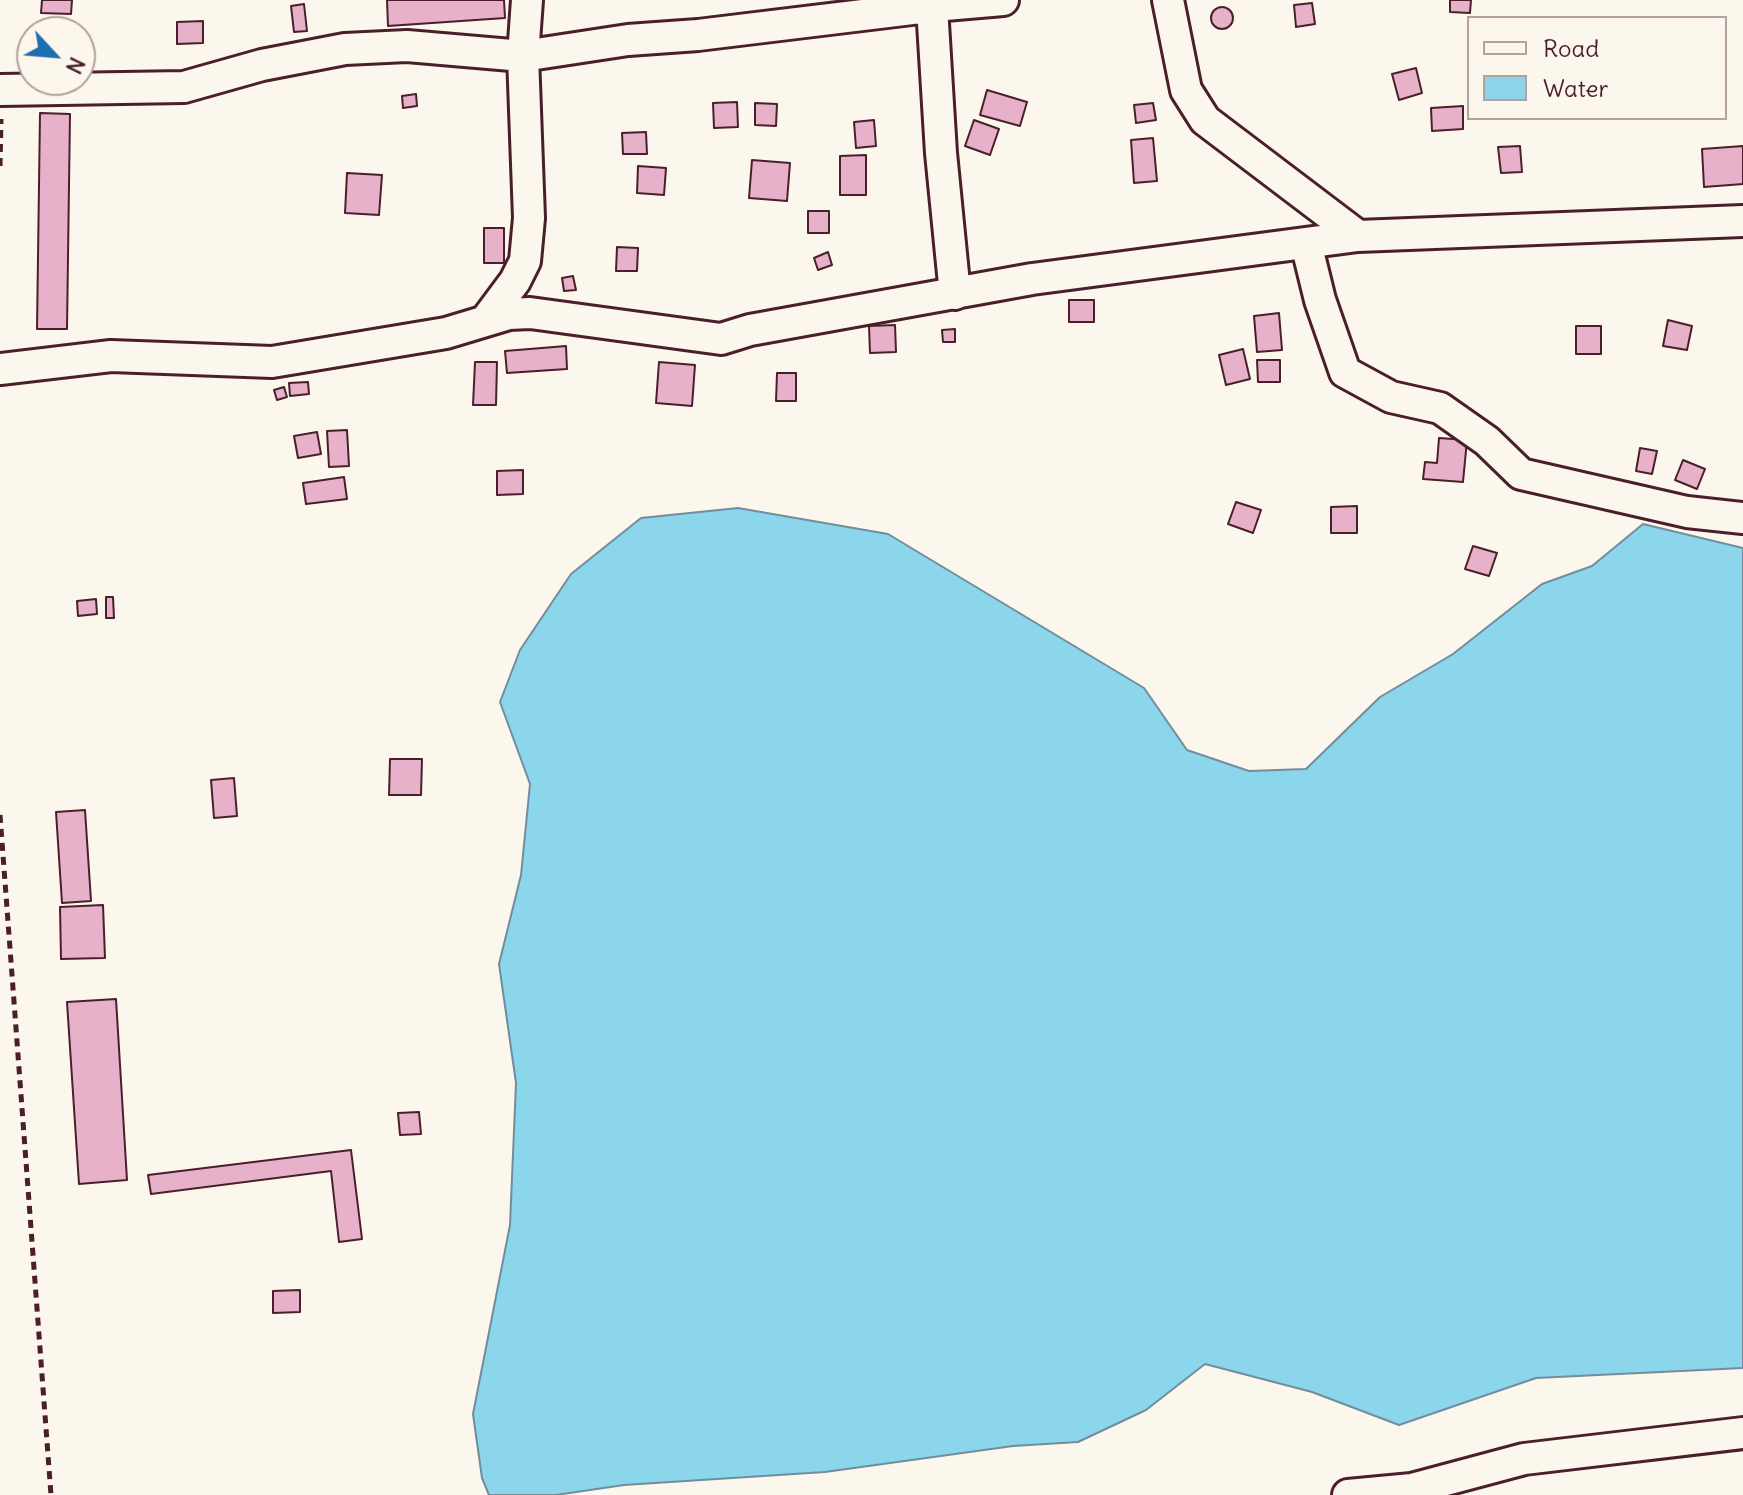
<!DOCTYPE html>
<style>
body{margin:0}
#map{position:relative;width:1743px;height:1495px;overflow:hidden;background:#fbf7ec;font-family:Delius,sans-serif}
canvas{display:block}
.legend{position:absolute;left:1467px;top:16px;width:260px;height:104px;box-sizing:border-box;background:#fbf7ec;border:2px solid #b4a19f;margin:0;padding:10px 14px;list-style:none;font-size:24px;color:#4a1f2b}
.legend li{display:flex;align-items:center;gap:16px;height:40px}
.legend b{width:40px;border:2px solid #b4a19f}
.north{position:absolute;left:16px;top:16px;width:80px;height:80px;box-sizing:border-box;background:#fbf7ec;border:2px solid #b4a19f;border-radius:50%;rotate:116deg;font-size:22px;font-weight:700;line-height:32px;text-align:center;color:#4a1f2b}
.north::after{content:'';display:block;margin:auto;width:28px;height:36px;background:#1f6fb2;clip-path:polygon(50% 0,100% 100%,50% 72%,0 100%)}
</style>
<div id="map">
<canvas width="1743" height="1495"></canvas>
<ul class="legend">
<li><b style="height:10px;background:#fbf7ec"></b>Road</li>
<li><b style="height:22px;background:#8bd6eb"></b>Water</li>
</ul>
<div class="north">N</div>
</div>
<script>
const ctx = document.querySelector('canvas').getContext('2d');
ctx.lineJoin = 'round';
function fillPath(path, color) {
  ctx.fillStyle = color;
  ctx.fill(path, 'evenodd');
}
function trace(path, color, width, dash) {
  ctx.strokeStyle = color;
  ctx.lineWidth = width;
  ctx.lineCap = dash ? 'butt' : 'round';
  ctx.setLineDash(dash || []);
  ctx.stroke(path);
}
const water = new Path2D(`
 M738,508L888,534L1144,688L1187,750L1249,771L1306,769L1380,697L1453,654L1542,584L1592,566L1643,524L1743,548V1368L1536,1378L1399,1425L1312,1392L1205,1364L1146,1410L1078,1442L1013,1446L825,1472L624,1485L556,1495H489L482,1478L473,1414L510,1225L516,1083L499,964L521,875L530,784L500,702L520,650L571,574L641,518Z`);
const building = new Path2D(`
 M42,0H72L71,14L41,13Z
 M387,0H504L505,18L388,26Z
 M1450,0H1471L1470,13L1450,12Z
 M1312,3L1315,24L1296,27L1294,5Z
 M304,4L307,31L294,32L291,6Z
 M1211 18a11 11 0 1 1 22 0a11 11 0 1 1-22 0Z
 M203,21V43L177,44V22Z
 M1416,68L1422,93L1399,100L1392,74Z
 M987,90L1027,102L1020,126L980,115Z
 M416,94L417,106L403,108L402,96Z
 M737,102L738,127L714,128L713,103Z
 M755,103L777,104L776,126L755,125Z
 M1153,103L1156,120L1136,123L1134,105Z
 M1463,106V129L1432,131L1431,108Z
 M40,113L70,114L67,329H37Z
 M874,120L876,146L856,148L854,122Z
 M974,120L999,129L990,155L965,146Z
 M646,132L647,154H623L622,133Z
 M1153,138L1157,181L1134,183L1131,140Z
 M1520,146L1522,172L1501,173L1498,147Z
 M1743,146V184L1704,187L1702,149Z
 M866,155V195H840V156Z
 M752,160L790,163L787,201L749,198Z
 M638,166L666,168L664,195L637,193Z
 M347,173L382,175L379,215L345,213Z
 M808,211H829V233H808Z
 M484,228H504V263H484Z
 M617,247L638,248L637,271H616Z
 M828,252L832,265L818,270L814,258Z
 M573,276L576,290L564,291L562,278Z
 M1069,300H1094V322H1069Z
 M1279,313L1282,350L1257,352L1254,316Z
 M1668,320L1692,326L1687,350L1663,346Z
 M895,325L896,352L870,353L869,326Z
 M1576,326H1601V354H1576Z
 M955,329V342H943L942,330Z
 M566,346L567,369L507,373L505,351Z
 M1243,349L1250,379L1226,385L1219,355Z
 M1257,360H1280V382H1258Z
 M475,362H497L496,405H473Z
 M659,362L695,365L692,406L656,403Z
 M777,373H796V401H776Z
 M308,382L309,394L290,396L289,383Z
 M284,387L287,397L277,400L274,390Z
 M347,430L349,466L329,467L327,431Z
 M317,432L321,454L298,458L294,436Z
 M1439,438L1467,440L1463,482L1423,479L1425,462L1437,463Z
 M1640,448L1657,451L1652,474L1636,471Z
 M1683,460L1705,469L1697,489L1675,480Z
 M523,470V494L497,495V471Z
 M344,477L347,499L306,504L303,483Z
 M1236,502L1261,510L1253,533L1228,524Z
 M1357,506V533H1331V507Z
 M1473,546L1497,553L1489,576L1465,569Z
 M106,597H113L114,618H106Z
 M96,599L97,614L78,616L77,601Z
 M390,759H422L421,795H389Z
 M234,778L237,816L214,818L211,780Z
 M85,810L91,901L62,903L56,812Z
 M103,905L105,958L61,959L60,907Z
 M116,999L127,1180L79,1184L67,1002Z
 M419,1112L421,1134L400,1135L398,1113Z
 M351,1150L362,1239L339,1242L331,1171L151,1194L148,1175Z
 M300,1290V1312L273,1313V1291Z`);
const path = new Path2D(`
 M0,166L1,119
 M0,815L51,1495`);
const minor = new Path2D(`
 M1168,0L1186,90L1205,120L1358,236
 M932,7L941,153L955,294
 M0,90L184,87L262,65L345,49L407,46L523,56L628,40L698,35L945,5L1003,0
 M1306,243L1320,300L1345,372L1391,397L1440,408L1487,441L1521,474L1687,512L1743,518
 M486,320L515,281L525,261L529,218L523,56L527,0
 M0,369L111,356L272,362L446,333L509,314L530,313L721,339L750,330L1032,279L1358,236L1743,221
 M1348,1495L1412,1489L1524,1459L1743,1433`);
fillPath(water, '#8bd6eb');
trace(water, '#718d9e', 2);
fillPath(building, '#e7b1ca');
trace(building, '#4a1f2b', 2);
trace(minor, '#4a1f2b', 36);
trace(path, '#4a1f2b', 5, [8, 6]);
trace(minor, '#fbf7ec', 30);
</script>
